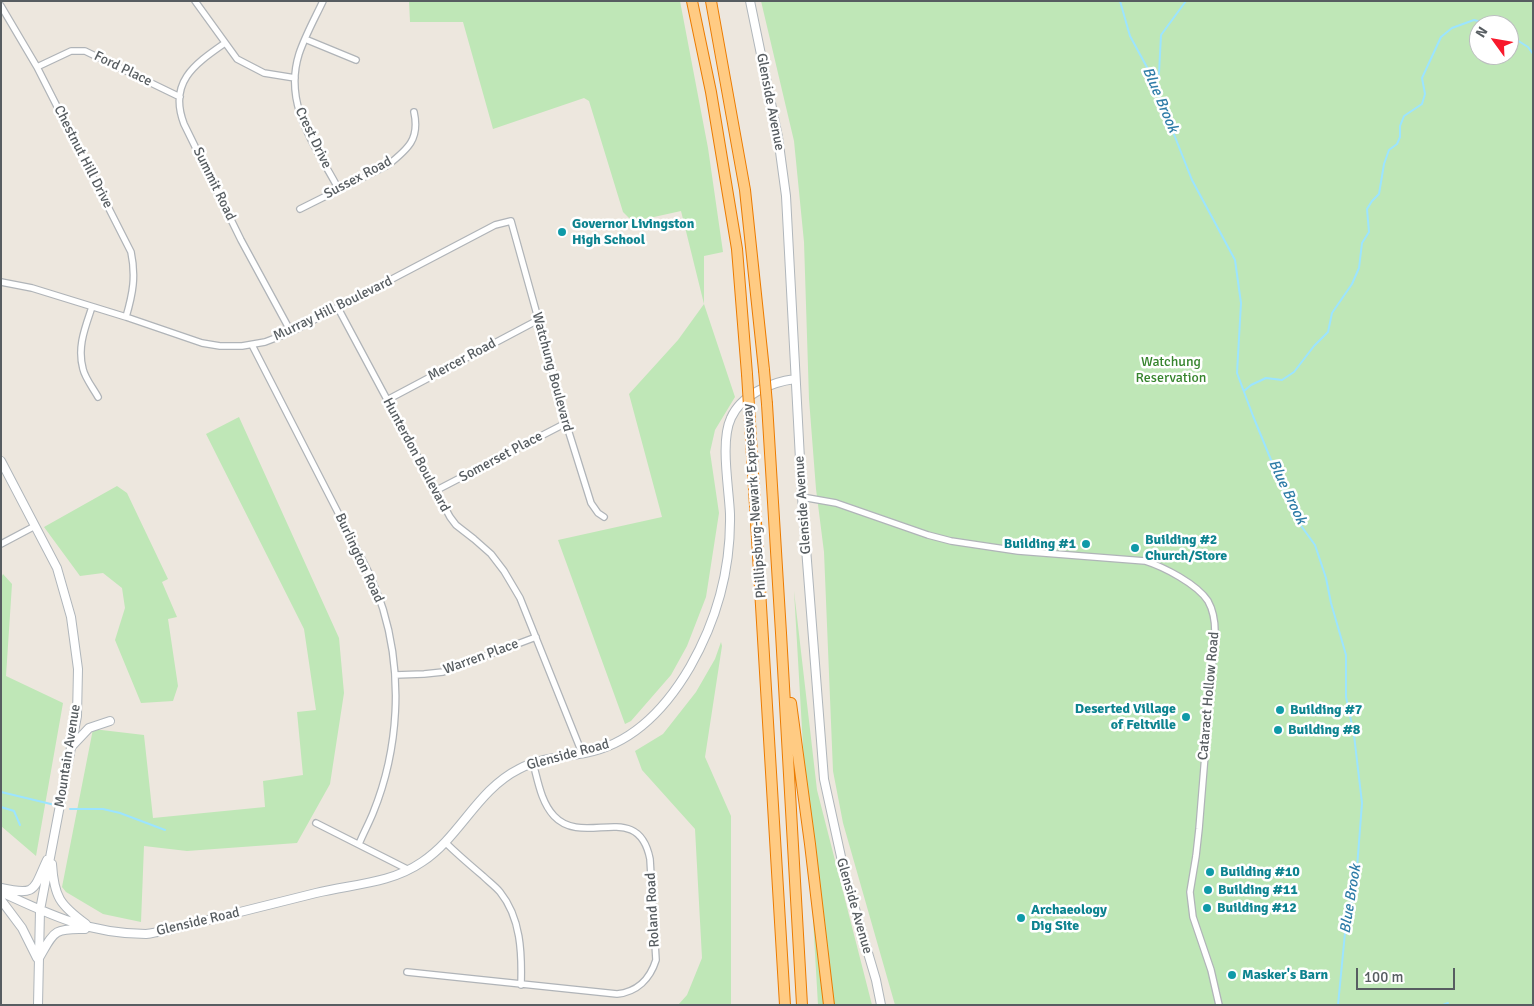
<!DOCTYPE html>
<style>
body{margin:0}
#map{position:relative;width:1534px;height:1006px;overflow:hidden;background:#ede7de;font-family:Signika,sans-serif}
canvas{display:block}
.frame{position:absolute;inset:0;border:2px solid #575d61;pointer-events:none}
.north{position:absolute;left:1469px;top:15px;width:50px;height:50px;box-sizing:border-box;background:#fff;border:1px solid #bcbec0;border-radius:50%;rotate:302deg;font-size:14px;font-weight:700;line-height:20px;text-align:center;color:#575d61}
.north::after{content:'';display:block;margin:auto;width:18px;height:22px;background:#f8192c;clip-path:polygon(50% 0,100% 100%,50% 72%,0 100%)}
.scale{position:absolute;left:1356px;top:968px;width:99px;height:22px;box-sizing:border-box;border:2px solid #575d61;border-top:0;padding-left:6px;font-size:15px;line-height:18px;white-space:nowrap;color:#575d61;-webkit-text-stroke:4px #fff;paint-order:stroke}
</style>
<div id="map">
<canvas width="1534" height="1006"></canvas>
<div class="frame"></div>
<div class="north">N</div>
<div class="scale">100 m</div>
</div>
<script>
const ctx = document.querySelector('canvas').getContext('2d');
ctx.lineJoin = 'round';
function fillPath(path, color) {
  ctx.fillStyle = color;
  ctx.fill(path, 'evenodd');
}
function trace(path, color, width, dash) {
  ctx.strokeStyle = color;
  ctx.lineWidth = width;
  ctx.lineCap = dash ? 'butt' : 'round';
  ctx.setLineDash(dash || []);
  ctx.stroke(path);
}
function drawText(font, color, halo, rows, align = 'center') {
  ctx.font = font + ' Signika,sans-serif';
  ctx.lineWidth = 5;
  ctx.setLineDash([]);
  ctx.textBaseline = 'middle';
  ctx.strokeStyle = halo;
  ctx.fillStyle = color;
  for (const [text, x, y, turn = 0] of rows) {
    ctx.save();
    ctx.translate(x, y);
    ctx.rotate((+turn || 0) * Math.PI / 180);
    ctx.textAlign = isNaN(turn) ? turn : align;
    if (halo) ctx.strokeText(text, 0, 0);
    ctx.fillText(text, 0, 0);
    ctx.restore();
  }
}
const green = new Path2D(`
 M409,1H680L708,148L723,252L704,256V304L735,397L715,430L710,452L719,513L706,597L687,646L671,675L631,721L625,724L558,540L662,517L629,394L678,340L704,304L681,211L636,221L634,219L631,220L623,212L589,101L584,98L493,129L463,22H410Z
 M761,1H1533V1005H895L843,823L833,771L824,552L816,489L809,399L804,242L794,141ZM1479,25H1509V55H1479Z
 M239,417L339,638L344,693L330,784L297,843L187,851L144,846L141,922L103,914L66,892L62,887L93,729L144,735L153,818L265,807L263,781L303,775L297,712L316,710L304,629L206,434Z
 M117,486L127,493L168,579L162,582L177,617L168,619L178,686L173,701L141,703L115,640L125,608L122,588L103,573L80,576L44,527Z
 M3,574L12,584L6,676L63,703L36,856L1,826V578Z
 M794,591L817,790L872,1005H818Z
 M721,642L722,646L705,757L731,816V1005H678L687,995L702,958L695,829L642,770L635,751L663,734L696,692L715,659Z`);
const stream = new Path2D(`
 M1120,1L1130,36L1149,71L1192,180L1235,260L1241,303L1237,373L1253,416L1294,516L1315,545L1326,578L1331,603L1346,655V697L1354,735L1362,803L1356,881L1345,933L1338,1005
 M1509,35L1528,47L1533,54
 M1155,85L1159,73L1161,35L1186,1
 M1244,391L1251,385L1266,378L1282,380L1294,372L1314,346L1328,332L1332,313L1352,284L1359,268L1362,243L1369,232L1367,209L1372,201L1379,194L1384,164L1389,150L1397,144L1400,137V126L1404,116L1422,104L1425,94L1422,78L1441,37L1452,28L1474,20L1493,25
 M1,792L55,805
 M1,807L14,811L20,825
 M70,809H103L120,813L165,830
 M1443,1005L1448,1003`);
const street = new Path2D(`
 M195,1L237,59L264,73L295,78
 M323,1C315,18 305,36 299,54C283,105 315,145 338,188
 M1,6L37,67L131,252C136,276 133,293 126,317
 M305,39L356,60
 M225,43C195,64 168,82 184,124L241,240L291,332
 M37,67L71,51H85L180,97
 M300,209L388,165C408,149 420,139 414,112
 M1,282L32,288L126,317L202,343L220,346H242L265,342L291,332L495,225L511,221L561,401L566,423L591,503L598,513L604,517
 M92,307C85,328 77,347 83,369C85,378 93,388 98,397
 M338,308L450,517L456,525L474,539L491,554L504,571L520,598L582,753
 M252,345L369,573C374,585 379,597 383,609C403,675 399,749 373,813C369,823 363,834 359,844
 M387,400L538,320
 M435,491L566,423
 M802,497L836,503L928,535L951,541L1018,551L1145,561C1164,567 1197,584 1208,601C1213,610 1215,621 1215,632L1199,829L1196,856L1190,892L1193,917L1211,970L1219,1005
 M1,544L35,526
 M395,675L424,674L443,672L536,637
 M316,823L409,870
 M445,842C457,854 470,865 483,876C488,881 495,886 500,892C521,918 522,953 521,985
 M407,972L617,994C637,992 650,979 656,960L650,859C638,799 584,848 554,816C541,802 538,781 533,763`);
const secondary = new Path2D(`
 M750,1L778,137L786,196L802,497L824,779L845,875L876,980L881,1005
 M1,461L57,568L71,617L78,669L77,716L40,910L38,1005
 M72,746L89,728L110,721
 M52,864C54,897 60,905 86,924
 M1,888C37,896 33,890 47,860
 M1,892C50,915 91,934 146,934C167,931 187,925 208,920C244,911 280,902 316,893C352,884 390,884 422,862C460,837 477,790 519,769C540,758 562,757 585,753C633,744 666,708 690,667C717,620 731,568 730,514C729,488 720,441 731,418C741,395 771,382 795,379
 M1,900L22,928L37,958
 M39,958C54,932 53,928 85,929`);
const highway = new Path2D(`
 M692,1L711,92L737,249L747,374
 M711,1L745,190L764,370
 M767,404L781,633L802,1005
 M749,406L785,1005
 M791,703L810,844L829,1005`);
const highwayBridge = new Path2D(`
 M764,370L767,404
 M747,374L749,406`);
const markers = [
 [562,232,5,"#0f9aa8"],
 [1086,544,5,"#0f9aa8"],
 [1135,548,5,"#0f9aa8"],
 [1280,710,5,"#0f9aa8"],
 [1186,717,5,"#0f9aa8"],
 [1278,730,5,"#0f9aa8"],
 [1210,872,5,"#0f9aa8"],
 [1208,890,5,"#0f9aa8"],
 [1207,908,5,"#0f9aa8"],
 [1021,918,5,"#0f9aa8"],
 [1232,975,5,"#0f9aa8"]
];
const streetNames = [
 ["Ford Place",123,69,26],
 ["Glenside Avenue",770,102,79],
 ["Crest Drive",313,138,64],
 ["Chestnut Hill Drive",83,157,63],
 ["Sussex Road",358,178,-28],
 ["Summit Road",214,184,64],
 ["Murray Hill Boulevard",333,309,-26],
 ["Mercer Road",462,360,-28],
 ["Watchung Boulevard",552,372,75],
 ["Hunterdon Boulevard",416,455,62],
 ["Somerset Place",501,457,-28],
 ["Phillipsburg-Newark Expressway",755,501,-94],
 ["Glenside Avenue",803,505,-94],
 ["Burlington Road",359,558,65],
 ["Warren Place",481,657,-20],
 ["Cataract Hollow Road",1209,696,-85],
 ["Glenside Road",568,755,-15],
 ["Mountain Avenue",68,756,-81],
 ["Glenside Avenue",854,906,74],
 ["Roland Road",653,910,-93],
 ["Glenside Road",198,922,-13]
];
const cultureNames = [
 ["Governor Livingston",572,224],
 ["High School",572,240],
 ["Building #2",1145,540],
 ["Church/Store",1145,556],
 ["Building #1",1076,544,"right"],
 ["Deserted Village",1176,709,"right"],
 ["of Feltville",1176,725,"right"],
 ["Building #7",1290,710],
 ["Building #8",1288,730],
 ["Building #10",1220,872],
 ["Building #11",1218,890],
 ["Building #12",1217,908],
 ["Archaeology",1031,910],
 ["Dig Site",1031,926],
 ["Masker's Barn",1242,975]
];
const parkNames = [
 ["Watchung",1171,362],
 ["Reservation",1171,378]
];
const waterNames = [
 ["Blue Brook",1160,100,67],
 ["Blue Brook",1287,492,65],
 ["Blue Brook",1351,899,-81]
];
fillPath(green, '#bfe7b7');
trace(stream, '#9ce4ff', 2);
trace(street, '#b0b4b8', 8);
trace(secondary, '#b0b6bb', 10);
trace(highway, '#eb7b00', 12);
trace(street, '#fff', 5.5);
trace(secondary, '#fff', 8);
trace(highway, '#ffcb83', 10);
trace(highwayBridge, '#eb7b00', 12, []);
trace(highwayBridge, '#ffcb83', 10);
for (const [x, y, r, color] of markers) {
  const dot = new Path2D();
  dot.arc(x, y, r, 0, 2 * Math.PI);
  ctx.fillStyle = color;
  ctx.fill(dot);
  trace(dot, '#fff', 2);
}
drawText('14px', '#575d61', '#fff', streetNames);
drawText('bold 14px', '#0d838f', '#fff', cultureNames, 'left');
drawText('14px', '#36842d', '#fff', parkNames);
drawText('italic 15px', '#2e7ca7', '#fff', waterNames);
</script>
